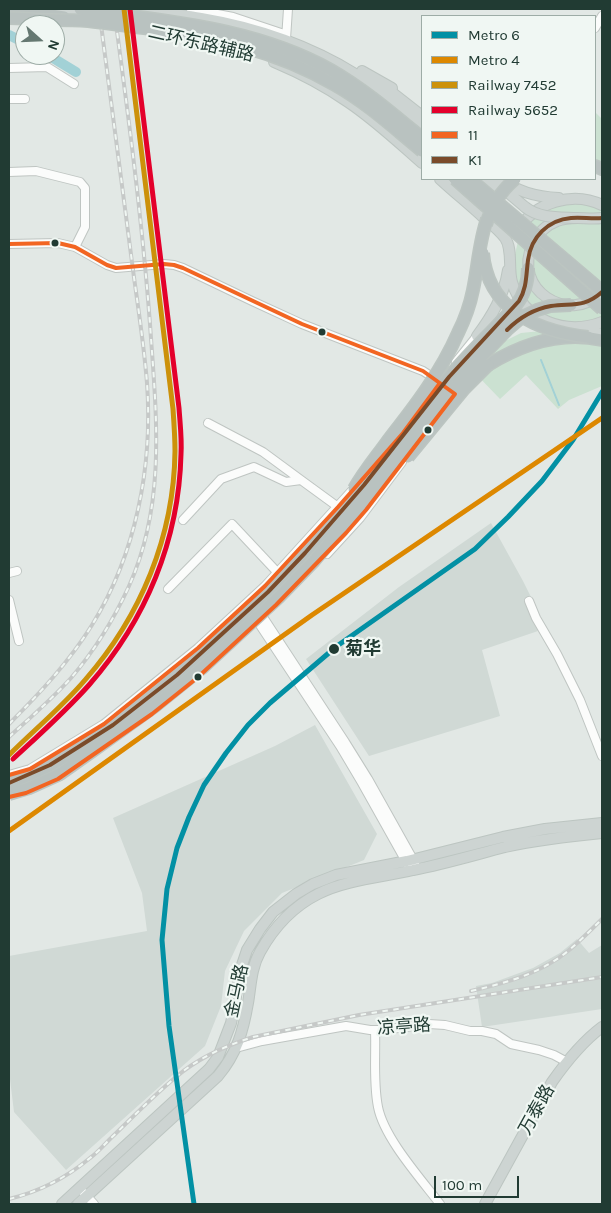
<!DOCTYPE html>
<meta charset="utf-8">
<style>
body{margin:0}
#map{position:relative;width:611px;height:1213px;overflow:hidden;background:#e2e8e5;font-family:Karla,sans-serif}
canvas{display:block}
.frame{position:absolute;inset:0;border:10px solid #213b33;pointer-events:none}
.legend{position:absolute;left:421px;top:15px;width:175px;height:165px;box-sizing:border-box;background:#f0f7f3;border:1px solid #9daca6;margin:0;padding:6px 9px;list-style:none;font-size:15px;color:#213b33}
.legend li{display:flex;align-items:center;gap:10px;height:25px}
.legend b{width:25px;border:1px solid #9daca6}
.north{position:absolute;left:15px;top:15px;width:50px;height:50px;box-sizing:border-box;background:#f0f7f3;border:1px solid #9daca6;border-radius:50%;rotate:110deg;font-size:14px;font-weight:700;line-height:20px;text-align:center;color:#213b33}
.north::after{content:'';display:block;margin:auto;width:18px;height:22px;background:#657871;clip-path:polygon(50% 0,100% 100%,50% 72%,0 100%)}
.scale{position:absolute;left:434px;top:1176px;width:85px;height:22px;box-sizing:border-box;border:2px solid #213b33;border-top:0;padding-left:6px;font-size:15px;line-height:18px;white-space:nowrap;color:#213b33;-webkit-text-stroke:4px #f0f7f3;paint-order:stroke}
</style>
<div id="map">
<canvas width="611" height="1213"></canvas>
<div class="frame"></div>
<ul class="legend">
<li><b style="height:6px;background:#0290a4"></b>Metro 6</li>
<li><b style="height:6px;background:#d80"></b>Metro 4</li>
<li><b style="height:6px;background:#cc910a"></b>Railway 7452</li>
<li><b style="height:6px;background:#e4002b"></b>Railway 5652</li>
<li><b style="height:6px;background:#f26522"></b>11</li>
<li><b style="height:6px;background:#7a4b2a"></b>K1</li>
</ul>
<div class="north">N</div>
<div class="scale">100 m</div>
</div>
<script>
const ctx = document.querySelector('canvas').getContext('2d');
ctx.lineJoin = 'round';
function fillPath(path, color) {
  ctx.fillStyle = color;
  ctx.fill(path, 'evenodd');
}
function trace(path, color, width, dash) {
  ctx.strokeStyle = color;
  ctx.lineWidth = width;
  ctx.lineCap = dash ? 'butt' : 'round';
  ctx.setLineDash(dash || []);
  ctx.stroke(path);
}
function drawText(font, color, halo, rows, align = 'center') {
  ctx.font = font + ' Karla,"Noto Sans SC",sans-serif';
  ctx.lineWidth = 4.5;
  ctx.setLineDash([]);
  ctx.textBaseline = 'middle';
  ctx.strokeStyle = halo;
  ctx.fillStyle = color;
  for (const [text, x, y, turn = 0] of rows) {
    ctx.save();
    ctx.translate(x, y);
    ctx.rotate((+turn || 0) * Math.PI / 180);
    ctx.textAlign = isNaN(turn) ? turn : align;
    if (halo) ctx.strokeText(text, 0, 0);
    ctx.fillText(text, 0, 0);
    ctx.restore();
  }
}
const built = new Path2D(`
 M491,523L523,581L531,597L525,602L538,631L482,650L500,716L369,756L306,659L399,587Z
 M315,725L377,834L364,860L282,893L244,931L225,971L221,1006L205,1046L66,1170L14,1112L9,1071V956L147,931L142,893L113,818L275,746Z
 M577,939L589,953L602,945V1009L482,1027L476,986L492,983L533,968L560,953Z`);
const green = new Path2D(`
 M595,112L602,119V162L595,161Z
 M579,202L602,209V317L590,322L561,323L536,310L523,296L515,278L514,259L518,241L522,232L534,217L551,207Z
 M551,330L602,337V386L569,400L558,409L526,375L500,399L474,372L505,341L521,333Z`);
const stream = new Path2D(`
 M541,360L559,405`);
const river = new Path2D(`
 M9,35L25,43
 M48,55L76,72`);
const minor = new Path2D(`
 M191,9L233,17L284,34
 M595,28L602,16
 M286,39L288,9
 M9,68L47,67L74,84
 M9,99H25
 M9,172L36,171L80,182L85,188V227L75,247
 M9,244L58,243L75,247L107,265L116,268L164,264L174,265L183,268L252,301L302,324L423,371L437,380
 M456,362L477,336
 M208,423L263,452L301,480
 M183,520L221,479L254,467L286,482L301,480L338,507
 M327,554L360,518L402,462
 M9,573L17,571
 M168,589L232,524L278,573
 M9,600L19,641
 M529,601L536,618L557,654L580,700L602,756
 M259,611L345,742L368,779L415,863
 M254,616L340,746L362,783L408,865
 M9,775L30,769L104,724L198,648L265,586L356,486
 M375,1030C376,1056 373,1082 378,1107C384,1138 421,1179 440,1204
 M236,1048L262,1041L346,1026L370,1030H383L429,1024L445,1025L470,1031H482L496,1034L511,1044L539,1050L554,1055L567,1062
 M84,1193L94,1204`);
const major = new Path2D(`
 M47,9L88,14
 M118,9C146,12 174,13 201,18C255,27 310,46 357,75C380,90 401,109 422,127
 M274,62C300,73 325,86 348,102C375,120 398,142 422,163
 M362,71L392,88
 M385,87L422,116
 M440,179C454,192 469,204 483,217C490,223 499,230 505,238C513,249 508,269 512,282C523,321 567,336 602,322
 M479,179L496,195
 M492,179L525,207
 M502,179C518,193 538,197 559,198
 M602,218C587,220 572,215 557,221C546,225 538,233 533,244C511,289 569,326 602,292
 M518,230C535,202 573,191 602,205
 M583,330L602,334
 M477,336C492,316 504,296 508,270
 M62,1204L209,1069L218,1057L231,1023L235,1004L239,974L247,950L260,929L273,912L296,894L313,884L336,875L407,861L503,837L545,829L602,823
 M78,1204L218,1076C237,1053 243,1032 248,1003C251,986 251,968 260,952C274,927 292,907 318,894C345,880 383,877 413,870C444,864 474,855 505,847C537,840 570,836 602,833
 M485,1204L552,1082C566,1062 582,1042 602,1027`);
const highway = new Path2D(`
 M12,9L64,17
 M595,166L602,169
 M488,365C522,344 562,331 602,340`);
const rail = new Path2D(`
 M9,724C40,693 69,662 92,625C136,554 153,466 147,383C144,345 138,307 133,270C122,183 110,96 99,9
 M9,737C30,718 52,699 71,678C95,650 114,619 129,586C167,502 156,412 150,324C142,218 128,113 114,9
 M471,991C505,983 540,974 568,951C580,941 591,930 602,919
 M9,1199C38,1192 66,1178 90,1158C97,1153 103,1146 109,1140C131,1119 152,1097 176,1077C198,1058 225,1046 253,1037L359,1015L602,977`);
const majorBridge = new Path2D(`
 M525,207C540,219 559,217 578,218`);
const highwayBridge = new Path2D(`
 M80,9C165,21 254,27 331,70C364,89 393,114 422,138
 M9,18C23,18 36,20 50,20C63,20 76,20 88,21C107,23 126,26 144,28C213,37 275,50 335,85C367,103 394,128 422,151
 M455,179L602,309
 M470,179L602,291
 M486,225C491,206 501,191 515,179
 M483,253C488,310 537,331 588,337
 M408,457L464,389L488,365
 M354,489C364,471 377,456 389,439C415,406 441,372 458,333C465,319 470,305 473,290C478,266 479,242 487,219
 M9,783C23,778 37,772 51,765C85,746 116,722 147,698C227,635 299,563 365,485C394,450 420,412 449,377C470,352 494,330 516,305C525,294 528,283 528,268
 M9,794L29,788L60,774L94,750L155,706L202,668L279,597L314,561L372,492L442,402L480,358L508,329L522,317L537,310L550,306L571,305`);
const bus1 = new Path2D(`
 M9,244L58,243L75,247L107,265L116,268L164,264L174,265L183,268L302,324L423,371L455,394L366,510L346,533L276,605L197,678L152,714L58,779L26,793L9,797
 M9,775L30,769L104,724L198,648L265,586L338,507L403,433L440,383`);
const bus2 = new Path2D(`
 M507,330C519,318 534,309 551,306C572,303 584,308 602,292
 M9,783L50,765L113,725L177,675L268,592L305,553L364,485L449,377L519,301C527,288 526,275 528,260C531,237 548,220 571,218C581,217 592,219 602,218`);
const rail1 = new Path2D(`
 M9,755C34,730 62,707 85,680C141,616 174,536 175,451C175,437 174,423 173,409L124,9`);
const rail2 = new Path2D(`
 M13,759C39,735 66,711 89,685C146,620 179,540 181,454C182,439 180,423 179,408L130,9`);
const metro1 = new Path2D(`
 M194,1204L169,1026L162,940L167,889L177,848L189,817L204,785L226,753L248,725L270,703L337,646L475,549L508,517L542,481L573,440L602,392`);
const metro2 = new Path2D(`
 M9,831L312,615L602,418`);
const markers = [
 [55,243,4.5,"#213b33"],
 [322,332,4.5,"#213b33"],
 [428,430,4.5,"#213b33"],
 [334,649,6,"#213b33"],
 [198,677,4.5,"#213b33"]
];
const streetNames = [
 ["二环东路辅路",201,44,13],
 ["金马路",237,991,-78],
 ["凉亭路",404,1027,-4],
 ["万泰路",537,1110,-61]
];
const stopNames = [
 ["菊华",345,649]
];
fillPath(built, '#d0d9d5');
fillPath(green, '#cbe1d1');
trace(stream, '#a2d1d6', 2);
trace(river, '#a2d1d6', 10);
trace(minor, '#bfc5c2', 10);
trace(major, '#bcc5c1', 12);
trace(highway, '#bcc5c1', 14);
trace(minor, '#fbfcfb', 8);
trace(major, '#cdd4d2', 10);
trace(highway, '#b9c2c0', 11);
trace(rail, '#c6c9c8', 4);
trace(rail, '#f0f7f3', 2, [5.5]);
trace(majorBridge, '#bcc5c1', 12, []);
trace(highwayBridge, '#bcc5c1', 14, []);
trace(majorBridge, '#cdd4d2', 10);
trace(highwayBridge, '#b9c2c0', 11);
trace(bus1, '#f26522', 4);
trace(bus2, '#7a4b2a', 4);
trace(rail1, '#cc910a', 5);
trace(rail2, '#e4002b', 5);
trace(metro1, '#0290a4', 5);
trace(metro2, '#d80', 5);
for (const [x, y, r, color] of markers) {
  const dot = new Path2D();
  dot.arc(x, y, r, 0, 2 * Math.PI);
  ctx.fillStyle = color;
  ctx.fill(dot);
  trace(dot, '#f0f7f3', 2);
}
drawText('18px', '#213b33', '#f0f7f3', streetNames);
drawText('bold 18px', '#213b33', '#f0f7f3', stopNames, 'left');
</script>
